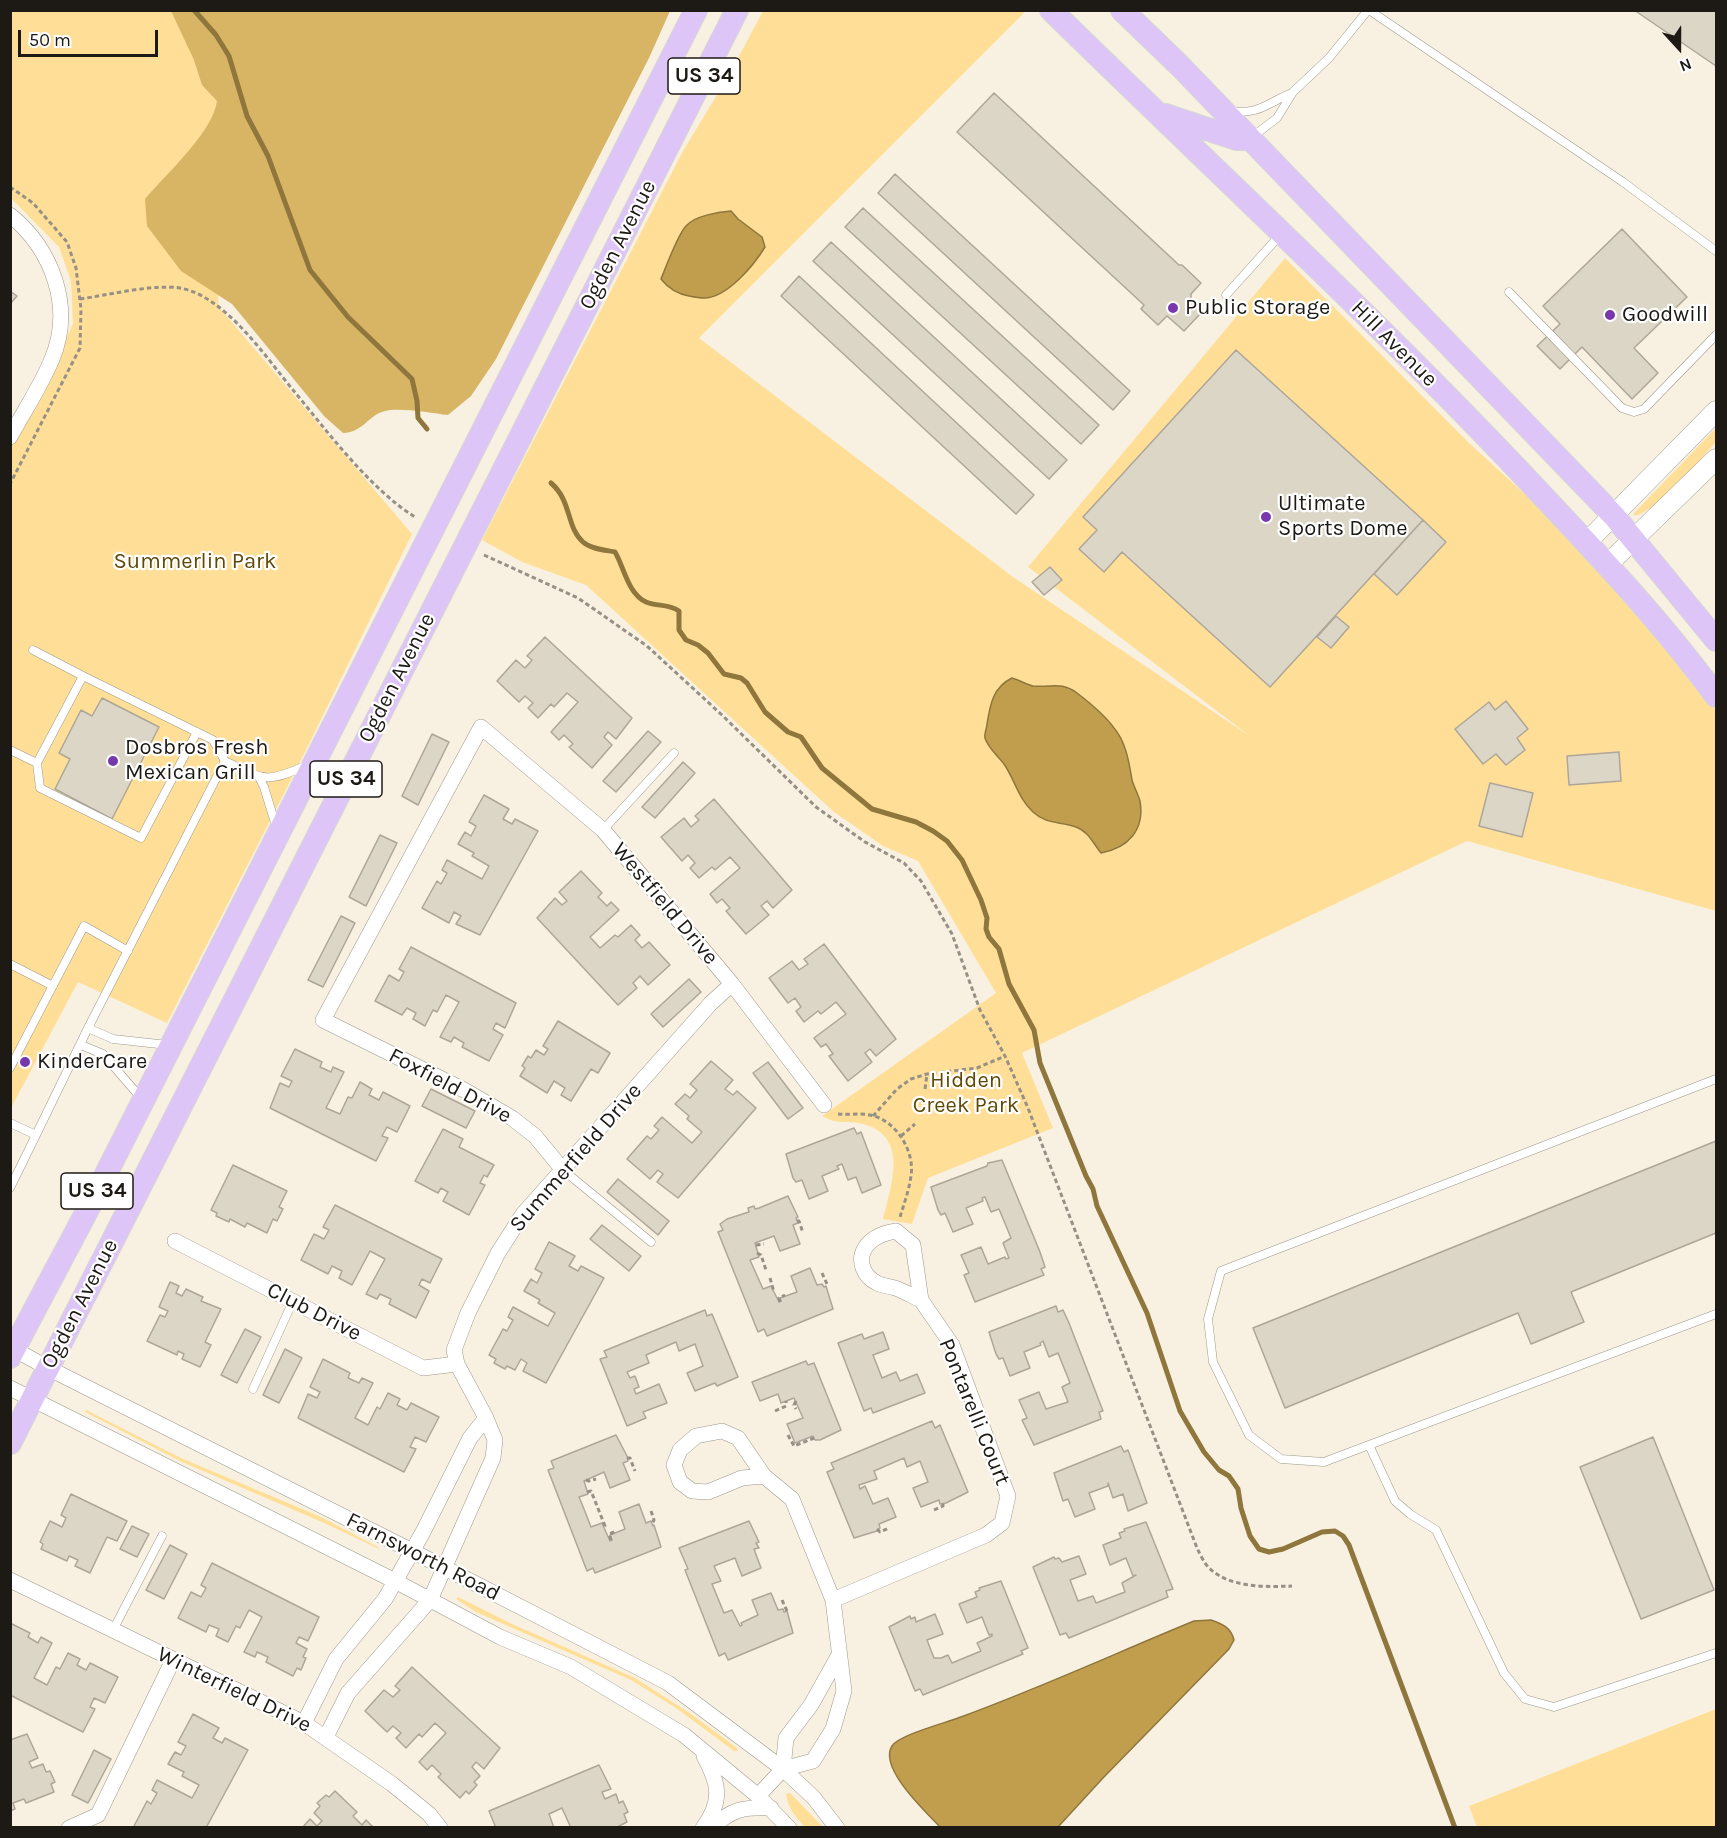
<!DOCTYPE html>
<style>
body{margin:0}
#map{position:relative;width:1727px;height:1838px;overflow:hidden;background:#f8f1e2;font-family:Karla,sans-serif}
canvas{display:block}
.frame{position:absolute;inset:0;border:12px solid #1d1a15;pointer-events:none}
.north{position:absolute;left:1649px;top:18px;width:60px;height:60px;-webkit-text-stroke:4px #fff;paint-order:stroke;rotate:159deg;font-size:16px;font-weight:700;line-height:24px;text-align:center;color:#1d1a15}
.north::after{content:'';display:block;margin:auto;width:21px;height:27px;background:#1d1a15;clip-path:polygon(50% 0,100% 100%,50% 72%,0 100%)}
.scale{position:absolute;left:18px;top:30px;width:140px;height:27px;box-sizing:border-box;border:3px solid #1d1a15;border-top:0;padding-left:8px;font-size:18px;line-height:21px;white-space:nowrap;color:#1d1a15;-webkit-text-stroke:4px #fff;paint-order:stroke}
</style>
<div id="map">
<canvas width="1727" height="1838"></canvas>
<div class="frame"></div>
<div class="north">N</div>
<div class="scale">50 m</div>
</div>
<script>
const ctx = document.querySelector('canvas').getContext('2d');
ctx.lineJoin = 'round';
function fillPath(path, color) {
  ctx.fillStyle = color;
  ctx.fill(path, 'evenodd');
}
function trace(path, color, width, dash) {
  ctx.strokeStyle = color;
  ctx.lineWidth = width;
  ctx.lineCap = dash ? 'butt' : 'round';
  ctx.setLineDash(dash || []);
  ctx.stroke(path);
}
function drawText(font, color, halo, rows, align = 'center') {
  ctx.font = font + ' Karla,sans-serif';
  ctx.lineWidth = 4.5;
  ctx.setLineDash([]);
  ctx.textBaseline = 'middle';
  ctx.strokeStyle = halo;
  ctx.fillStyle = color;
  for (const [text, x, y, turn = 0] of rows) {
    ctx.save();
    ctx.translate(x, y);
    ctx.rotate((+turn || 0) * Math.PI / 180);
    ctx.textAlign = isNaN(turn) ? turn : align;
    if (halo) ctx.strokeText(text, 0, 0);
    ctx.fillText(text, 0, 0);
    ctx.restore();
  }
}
const green = new Path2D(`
 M11,11H189L227,127L218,306L412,534L303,756L167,1023L78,982L12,1106L10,1105V448L73,324L71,281L59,247L11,198Z
 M763,11H1026L699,338L1013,577L1251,737L1028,567L1285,258L1468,442L1542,510L1624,599L1716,711V911L1467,841L1022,1053L1053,1128L928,1178L912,1224L883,1219C892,1184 910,1132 858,1123C840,1120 841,1126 822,1116L996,993L918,861L883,846L834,812L586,585L522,562L482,540L683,151L730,73Z
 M1716,428V442C1697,462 1660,510 1634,516V513Z
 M86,1410L181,1458L321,1517L378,1547L379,1549L322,1522L182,1462L85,1412Z
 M458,1597L512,1624L635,1678L691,1714L737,1748L738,1751H734L676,1708L631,1680L476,1612L456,1599Z
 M1716,1709V1827H1477L1469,1806Z
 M790,1793L823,1827H805C796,1818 788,1808 786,1794Z`);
const forest = new Path2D(`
 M171,11H670L649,58L496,359L471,396L448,415C432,413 399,407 385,411C368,415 364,432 343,433L324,416L232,304L181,271L147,226L145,199C166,174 213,132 217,101L202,85L194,60Z`);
const water = new Path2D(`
 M731,211L738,219L762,237L765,247C754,265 727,298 704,298C699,298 694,297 689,296C678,294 668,288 661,279C666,267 677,236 686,226C694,216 718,212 731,211Z
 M1012,678C1019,680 1028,685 1033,686C1051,688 1061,681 1077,693C1090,703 1105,715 1114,728C1126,742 1129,762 1132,780C1134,787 1138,794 1140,801C1145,830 1128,848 1101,853C1093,843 1088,831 1076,827C1060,821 1047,825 1033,812C1018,798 1015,780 1004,764C998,756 988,748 985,738C984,734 987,728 987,724C990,705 993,687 1012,678Z
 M1211,1620C1222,1624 1231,1627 1234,1640L1229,1649L1103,1778L1058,1827H940C927,1813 878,1768 892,1746C899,1735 945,1723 958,1718C1038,1689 1116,1653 1194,1621Z`);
const stream = new Path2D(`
 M194,10L216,35L229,56L247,116L268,156L310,270L348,317L412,379L417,401L418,418L427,429
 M551,483C572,501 566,527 583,542C591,549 605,550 615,552C624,567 628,594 646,602C658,607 667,603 679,611V630L686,640L698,645L708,653L724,674L741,678L747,683L765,712L788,732L801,737L822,768L872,809L916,822L933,831L947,841L962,860L981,900L987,918L986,929L989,937L999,949L1009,984L1034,1030L1040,1063L1086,1176L1093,1189L1097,1206L1147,1313L1180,1411L1204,1452L1219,1470L1229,1476L1238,1489L1241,1508L1250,1536L1259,1549L1269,1552L1283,1549L1322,1532L1335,1531L1343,1536L1349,1545L1455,1828`);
const building = new Path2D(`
 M1634,10H1716V66Z
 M994,93L1179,265H1182L1201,283L1191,294V302L1202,312L1184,331L1167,316L1158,325L1141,309L1144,305L957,132Z
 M895,174L1130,391L1113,410L878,193Z
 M863,208L1099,425L1081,444L845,227Z
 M1622,229L1687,297L1634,348L1658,373L1632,399L1582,347L1560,369L1537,346L1560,324L1543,306Z
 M831,242L1067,460L1049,479L813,261Z
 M799,276L1034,495L1016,514L781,296Z
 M10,291L17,296L10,304Z
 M1236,350L1423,520L1270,687L1122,552L1104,572L1079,549L1097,530L1083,517Z
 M1423,520L1446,542L1397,595L1374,574Z
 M1050,567L1062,580L1044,595L1032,582Z
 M1336,616L1349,627L1331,648L1317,637Z
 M545,637L632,718L616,739L608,732L604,737L612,745L592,768L569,747L573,744L564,735L559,740L551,732L578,702L567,693L554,707L551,704L538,718L528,708L533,703L525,696L519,702L497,681L516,660L525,668L532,660L527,656Z
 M102,698L159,727L112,819L55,789L70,759L59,753L81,710L92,716Z
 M1506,701L1528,729L1517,738L1525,750L1506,765L1496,754L1483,764L1455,729L1489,702L1495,710Z
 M648,731L661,742L616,792L603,781Z
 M432,734L449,742L418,805L402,796Z
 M1619,752L1621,781L1569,785L1567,756Z
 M683,762L695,773L655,818L642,807Z
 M1490,783L1533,793L1522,837L1479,826Z
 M484,795L509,809L503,819L512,824L515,819L538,831L480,935L456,924L461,916L454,912L449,923L422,908L437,881L441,884L447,873L442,870L447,860L482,879L489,866L472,856L474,853L458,844L465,832L471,836L476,826L469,822Z
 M714,799L792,890L773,908L767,901L761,906L769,915L746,934L726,911L730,908L722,899L717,903L710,894L740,868L730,857L715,870L712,867L699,878L690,868L695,863L688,855L682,861L661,837L684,818L691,827L699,820L695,816Z
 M380,835L397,843L366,906L349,897Z
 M581,871L602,893L598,897L607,906L611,902L619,910L590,937L600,948L615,935L618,937L631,925L640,935L635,940L642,948L649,942L670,965L648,985L640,976L633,983L637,988L618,1005L537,918L555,898L562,905L567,901L559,892Z
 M341,916L355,923L323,987L308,980Z
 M824,944L896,1039L876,1056L870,1049L865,1053L872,1062L848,1081L829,1056L833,1054L826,1044L821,1047L814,1038L846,1014L836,1002L821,1014L818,1011L804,1022L796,1011L801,1007L795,998L788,1003L769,978L792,961L799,970L808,964L804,959Z
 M411,947L516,1003L505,1028L496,1023L493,1029L503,1035L489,1061L462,1047L464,1043L454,1037L451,1042L440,1037L459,1002L446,995L437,1012L433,1010L425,1026L413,1019L416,1013L407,1008L402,1015L375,1001L389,975L399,981L404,972L399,969Z
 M689,979L701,992L663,1027L651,1014Z
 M558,1021L610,1053L598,1073L591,1069L571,1101L561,1095L565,1088L554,1081L547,1093L520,1076L525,1068L522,1066L528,1056L531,1058L536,1050L544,1055L548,1049L543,1046Z
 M295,1049L322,1062L320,1067L331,1072L333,1067L344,1072L326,1108L340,1114L348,1097L352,1098L360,1082L372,1089L369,1095L379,1100L383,1092L410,1106L397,1132L387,1127L382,1136L388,1138L376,1161L270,1108L280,1083L289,1087L292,1081L281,1076Z
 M711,1061L733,1080L725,1089L733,1095L737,1091L756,1108L678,1198L657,1182L663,1174L658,1170L650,1179L627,1159L647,1136L651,1139L659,1130L654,1126L662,1117L692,1143L702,1132L687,1119L689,1116L675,1104L685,1094L690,1098L697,1090L690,1084Z
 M768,1062L803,1108L788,1119L753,1073Z
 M431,1089L475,1111L466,1128L422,1106Z
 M854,1128L857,1134L861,1132L881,1185L862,1193L856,1177L848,1180L842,1164L837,1166L839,1169L822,1176L828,1191L809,1199L802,1180L796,1182L793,1178L786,1154Z
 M443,1129L463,1139L459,1147L494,1165L487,1177L484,1175L480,1183L485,1185L469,1215L443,1201L448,1192L441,1188L438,1193L415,1181Z
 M1716,1141V1233L1571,1292L1584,1322L1531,1344L1518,1313L1285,1408L1253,1328Z
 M1002,1160L1040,1252L1045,1267L1041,1269L1044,1275L975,1302L964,1275L969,1273L961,1255L981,1247L988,1264L1005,1257L1006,1259L1009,1258L1003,1243L1011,1238L999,1209L991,1212L985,1197L982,1198L983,1201L966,1208L973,1224L953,1232L945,1213L941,1215L938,1210L931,1187L987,1166L988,1163Z
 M233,1165L287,1191L279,1207L283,1209L277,1221L273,1219L267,1233L247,1223L245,1227L230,1219L229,1222L216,1216L217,1213L211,1210Z
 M618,1179L669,1221L658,1235L607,1192Z
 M788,1196L798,1217L796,1218L798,1223L793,1225L800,1244L780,1251L774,1236L755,1243L759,1257L750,1260L763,1289L771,1286L779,1302L781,1301L780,1298L797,1292L791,1276L810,1268L817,1285L822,1284L824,1287L826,1286L833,1309L767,1336L764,1329L758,1332L718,1232L723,1230L720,1224L727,1219L749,1212L748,1208L754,1206L755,1209L759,1208Z
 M335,1205L442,1259L430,1283L422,1279L419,1285L429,1291L416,1318L389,1304L391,1299L380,1294L377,1299L366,1294L385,1259L370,1251L352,1285L339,1278L342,1271L332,1266L328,1274L301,1260L314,1234L324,1239L329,1230L323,1227Z
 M602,1225L641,1256L629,1271L590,1239Z
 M549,1242L575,1256L569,1266L578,1271L581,1266L604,1278L546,1383L523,1371L527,1363L521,1359L515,1370L507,1366L505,1369L494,1363L496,1359L489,1355L503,1329L507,1331L513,1320L508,1317L513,1307L548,1326L555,1313L538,1303L540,1300L524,1291L531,1279L537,1283L542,1273L535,1269Z
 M170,1282L179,1286L176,1293L182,1296L186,1289L203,1297L201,1301L221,1309L205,1342L211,1345L200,1367L182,1359L184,1354L178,1351L177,1355L147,1341L160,1315L165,1317L168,1311L159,1307Z
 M1056,1306L1058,1312L1063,1310L1069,1323L1103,1411L1099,1412L1101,1419L1034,1445L1022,1420L1027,1418L1019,1400L1039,1392L1046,1409L1068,1402L1062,1387L1070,1383L1058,1353L1049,1357L1043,1341L1040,1343L1041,1345L1024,1352L1030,1368L1010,1376L1003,1358L999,1359L996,1354L989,1332Z
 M705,1310L707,1316L712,1314L738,1377L717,1386L715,1383L695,1391L687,1373L703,1366L695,1344L679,1351L676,1342L646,1355L649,1363L627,1372L630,1378L635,1376L639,1387L634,1389L636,1394L659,1384L667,1403L643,1412L646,1418L627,1426L600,1359L607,1357L604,1351Z
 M245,1329L261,1337L237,1383L221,1375Z
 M883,1332L889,1349L873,1355L882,1378L896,1372L900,1381L917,1374L925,1393L873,1413L871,1408L864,1411L838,1343L862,1334L864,1339Z
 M285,1349L302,1358L279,1403L263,1395Z
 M323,1359L350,1373L348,1378L359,1383L362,1378L373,1383L355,1418L368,1425L377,1407L380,1409L388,1393L400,1399L397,1405L407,1410L411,1403L439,1417L426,1442L415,1437L410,1447L416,1449L404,1472L298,1418L308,1394L317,1398L320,1392L310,1387Z
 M806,1361L808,1365L814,1363L841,1430L820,1440H815L813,1436L795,1443L787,1424L803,1418L794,1398L781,1403L778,1394L760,1401L752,1382Z
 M932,1421L935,1428L940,1425L968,1492L946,1503L940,1504L939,1500L921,1507L913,1488L928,1482L920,1461L907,1467L904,1458L874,1471L877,1479L859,1485L860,1489L865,1486L873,1504L888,1498L896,1517L879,1524L880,1528L877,1531L854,1538L827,1472L834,1469L831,1463Z
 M616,1435L627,1456L628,1461L623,1463L630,1480L610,1488L604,1472L584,1481L588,1494L579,1497L582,1504L591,1527L602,1523L610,1541L612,1540L610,1535L625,1529L619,1512L639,1504L646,1523L651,1521L653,1526L654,1525L661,1547L595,1573L593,1568L587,1571L548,1470L554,1468L551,1461Z
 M1653,1437L1714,1590L1641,1619L1580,1467Z
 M1121,1446L1124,1452L1128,1450L1147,1503L1128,1511L1123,1494L1113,1498L1108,1483V1486L1089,1493L1095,1509L1075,1517L1068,1499L1063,1501L1054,1473Z
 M71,1494L127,1521L117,1541L107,1537L90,1573L75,1566L78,1560L69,1556L67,1561L41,1549L43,1544L40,1542L50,1521L62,1527L66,1518L61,1515Z
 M749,1521L759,1542L756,1543L759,1548L754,1549L761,1568L742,1576L735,1558L714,1566L721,1581L712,1584L724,1613L732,1610L740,1626L742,1625L741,1623L758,1615L752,1600L771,1593L778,1610L783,1609L784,1612L787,1611L793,1633L728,1660L725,1653L719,1656L685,1570L688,1569L679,1548Z
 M1146,1522L1173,1589L1166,1591L1168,1597L1069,1638L1066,1633L1060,1635L1033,1567L1054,1557L1055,1559L1059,1558L1062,1562L1079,1556L1086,1574L1070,1580L1078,1601L1093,1596L1096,1603L1125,1592L1122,1583L1136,1575L1133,1576L1126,1558L1110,1565L1103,1545L1121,1538L1119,1533L1125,1531L1124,1529Z
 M132,1526L149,1534L137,1557L120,1549Z
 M170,1545L187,1554L164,1599L146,1590Z
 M212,1563L319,1617L308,1641L299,1637L296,1643L307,1649L303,1657L306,1658L301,1670L297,1668L293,1676L266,1662L268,1657L257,1652L255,1657L244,1652L262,1617L249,1610L240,1628L236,1626L228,1642L216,1636L219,1629L209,1625L206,1632L178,1618L191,1592L201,1597L206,1588L201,1585Z
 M1001,1581L1028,1648L1021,1651L1023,1654L923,1695L920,1689L915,1691L889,1627L910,1616L911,1619L915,1617L916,1622L935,1614L943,1634L927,1640L934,1658H941L948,1655L952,1663L981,1651L977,1643L992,1636V1634L989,1635L982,1617L967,1623L959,1604L977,1597L975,1592L980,1590L979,1588Z
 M10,1623L30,1633L28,1637L38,1643L41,1637L52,1643L34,1678L47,1685L56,1667L60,1669L68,1653L80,1659L77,1665L86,1670L90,1663L118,1677L105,1703L94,1698L90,1707L95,1709L83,1732L10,1695Z
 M412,1667L500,1748L484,1769L476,1762L472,1767L480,1776L474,1782L477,1785L469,1794L466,1791L460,1798L438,1777L441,1774L432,1765L427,1770L419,1762L446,1733L435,1723L422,1737L419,1734L406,1748L396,1738L401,1733L393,1726L387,1732L365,1711L384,1690L393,1697L400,1690L395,1686Z
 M193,1714L219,1728L213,1738L222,1743L225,1738L248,1750L206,1828H133L147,1801L151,1804L157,1793L152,1790L157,1780L192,1798L199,1785L182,1776L184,1772L168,1764L175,1752L181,1755L186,1746L178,1742Z
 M27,1734L38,1758L29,1762L32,1768L43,1764L46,1772L50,1771L55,1782L51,1784L54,1792L26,1803L24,1799L13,1803L15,1809L10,1811V1740Z
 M94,1750L111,1759L88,1803L72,1795Z
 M599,1765L611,1789L602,1792L605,1799L616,1794L619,1803L623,1801L628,1812L624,1814L627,1822L615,1828H571L562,1808L549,1814L554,1828H496L489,1811Z
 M335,1791L357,1812L353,1816L362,1825L366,1820L374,1828H302L310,1819L317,1826L322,1821L314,1813L320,1806L317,1803L326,1795L329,1797Z`);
const path = new Path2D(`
 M10,187L33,203L67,242L76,268L81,309L80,348L10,484
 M80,299C108,295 152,284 180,288C225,296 265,356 293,390C327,431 370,489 415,517
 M484,555L578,598L647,646L723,716L816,807L865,842L904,863L921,881L952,934L980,1010L1005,1056L1028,1108L1197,1548C1200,1554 1204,1563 1209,1568C1230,1588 1265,1587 1292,1586
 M925,1089L927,1074
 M838,1114C848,1115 860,1113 870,1115C896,1120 915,1151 911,1176C909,1190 904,1204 900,1217
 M873,1116L897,1089L911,1079L927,1074L977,1068L1005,1056
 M901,1136L915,1124
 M797,1221H799L803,1233
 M756,1245L764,1244
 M757,1253L761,1255L766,1270
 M822,1273L827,1284L825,1286
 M770,1278L774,1292
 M780,1302L779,1298L785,1295
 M796,1401L794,1405L796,1409
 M775,1411L786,1406V1401
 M788,1435L794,1446L814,1438
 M627,1458H630L635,1471
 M586,1480L589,1481L596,1479
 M587,1492L591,1491L605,1526L603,1528
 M934,1510L943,1506V1503
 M651,1511L654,1520L652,1524
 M877,1529L880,1532L889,1528
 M611,1540L609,1534L616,1531
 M782,1600L787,1611`);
const lane = new Path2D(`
 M1369,10L1623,182L1716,251
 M1230,111C1259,115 1267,103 1292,93
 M1252,137L1277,118L1293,92L1329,58L1368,10
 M1509,292L1622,408L1634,412L1644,409L1716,335
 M1226,295L1281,234
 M33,650L83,676
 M10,750L37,763L83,676L213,740L225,761
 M37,763L40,788L141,838L197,732
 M259,777L264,787L276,826
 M603,830L674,753
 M10,964L53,986
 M88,1028L113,1039L168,1045
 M81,1045L103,1054L141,1098
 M10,1068L84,926L128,951
 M1716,1079L1221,1271L1208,1319L1213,1362L1249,1435L1281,1459L1324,1462L1716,1314
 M10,1123L36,1135L88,1028L225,761C265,780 265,784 307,765
 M563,1170L651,1242
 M10,1188L36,1135
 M253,1389L293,1301
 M1369,1445L1395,1501L1410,1514L1436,1530L1504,1673L1525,1699L1554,1707L1716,1653
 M113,1630L162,1536`);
const street = new Path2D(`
 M10,215C52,249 74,307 52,359C41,386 24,411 10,437
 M563,1170L535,1136L512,1118L464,1090L323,1020L481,727L603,830L732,984L824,1105
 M175,1241L423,1368L457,1364
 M10,1347L48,1368L412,1551L668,1683L783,1769L814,1798L837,1828
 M10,1388L395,1581L500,1637L571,1667L684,1735L758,1796L789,1828
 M10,1580L304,1723L392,1784L429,1814L440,1828
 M833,1600L986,1535L1002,1523L1008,1496L952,1345L921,1300L913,1245L896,1231C883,1233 872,1237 865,1248C857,1261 864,1277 877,1283C882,1286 889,1286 895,1288C904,1291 912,1296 921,1300
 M304,1723L336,1659L385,1599L423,1532L470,1438L486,1418
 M326,1737L348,1693L430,1600L493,1458L495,1440L486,1418L457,1364L454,1350L468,1313L498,1253L523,1214L711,1003L732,984
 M783,1769L786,1738L811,1705L839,1655
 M758,1796L783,1769L813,1761L833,1729L844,1691L833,1600L792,1499L764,1476L738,1438L722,1431L696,1436L680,1450L674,1465L680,1482L692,1491L708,1492L742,1478L764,1476
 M69,1828L98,1815L173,1660
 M703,1828C723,1801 719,1783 704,1756
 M711,1828C732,1809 743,1807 771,1808`);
const secondary = new Path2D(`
 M1587,542L1716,411
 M1608,564L1716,459`);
const primary = new Path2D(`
 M1051,10C1209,165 1372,315 1524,476C1591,547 1658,617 1716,696
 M1122,10L1180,66L1614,516L1716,640
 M1165,115L1237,139H1250
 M10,1357C42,1294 77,1232 109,1168C304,782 499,396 696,10
 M10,1443L737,10`);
const markers = [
 [1173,308,6,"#7738ad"],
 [1610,315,6,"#7738ad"],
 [1266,517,6,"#7738ad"],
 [113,761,6,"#7738ad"],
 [25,1062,6,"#7738ad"]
];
const shields = [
 [704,76,72],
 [346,779,72],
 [97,1191,72]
];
const shieldNames = [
 ["US 34",704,76],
 ["US 34",346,779],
 ["US 34",97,1191]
];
const streetNames = [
 ["Ogden Avenue",618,245,-63],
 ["Hill Avenue",1394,344,45],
 ["Ogden Avenue",397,678,-63],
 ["Westfield Drive",665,904,50],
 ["Foxfield Drive",450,1086,28],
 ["Summerfield Drive",576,1158,-49],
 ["Ogden Avenue",80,1304,-63],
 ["Club Drive",314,1312,27],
 ["Pontarelli Court",974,1412,68],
 ["Farnsworth Road",423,1557,27],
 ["Winterfield Drive",234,1690,26]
];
const poiNames = [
 ["Public Storage",1185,308],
 ["Goodwill",1622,315],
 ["Ultimate",1278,504],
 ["Sports Dome",1278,529],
 ["Dosbros Fresh",125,748],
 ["Mexican Grill",125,773],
 ["KinderCare",37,1062]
];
const parkNames = [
 ["Summerlin Park",195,562],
 ["Hidden",966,1081],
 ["Creek Park",966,1106]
];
fillPath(green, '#ffdf97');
fillPath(forest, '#d8b564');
fillPath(water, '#c09e4d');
trace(water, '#8f763c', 1.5);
trace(stream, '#8f763c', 5);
fillPath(building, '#dcd6c7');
trace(building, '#ada699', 1.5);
trace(lane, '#9e988a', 9);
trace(street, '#9e988a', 16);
trace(secondary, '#9e988a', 21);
trace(primary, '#d6d6d5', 24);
trace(path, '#969086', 3, [4.5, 3]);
trace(lane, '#fff', 8);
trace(street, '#fff', 15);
trace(secondary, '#fff', 20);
trace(primary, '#ddc6f7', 22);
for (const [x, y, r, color] of markers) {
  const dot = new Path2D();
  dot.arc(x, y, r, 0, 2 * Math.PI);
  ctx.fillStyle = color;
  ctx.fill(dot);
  trace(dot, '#fff', 2);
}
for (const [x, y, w] of shields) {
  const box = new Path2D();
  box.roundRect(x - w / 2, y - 18, w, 36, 4.5);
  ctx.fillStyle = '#fff';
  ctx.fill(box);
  trace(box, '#1d1a15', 1.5);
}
drawText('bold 21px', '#1d1a15', null, shieldNames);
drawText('22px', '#1d1a15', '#fff', streetNames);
drawText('22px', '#1d1a15', '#fff', poiNames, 'left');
drawText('22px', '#604906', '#fff', parkNames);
</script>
